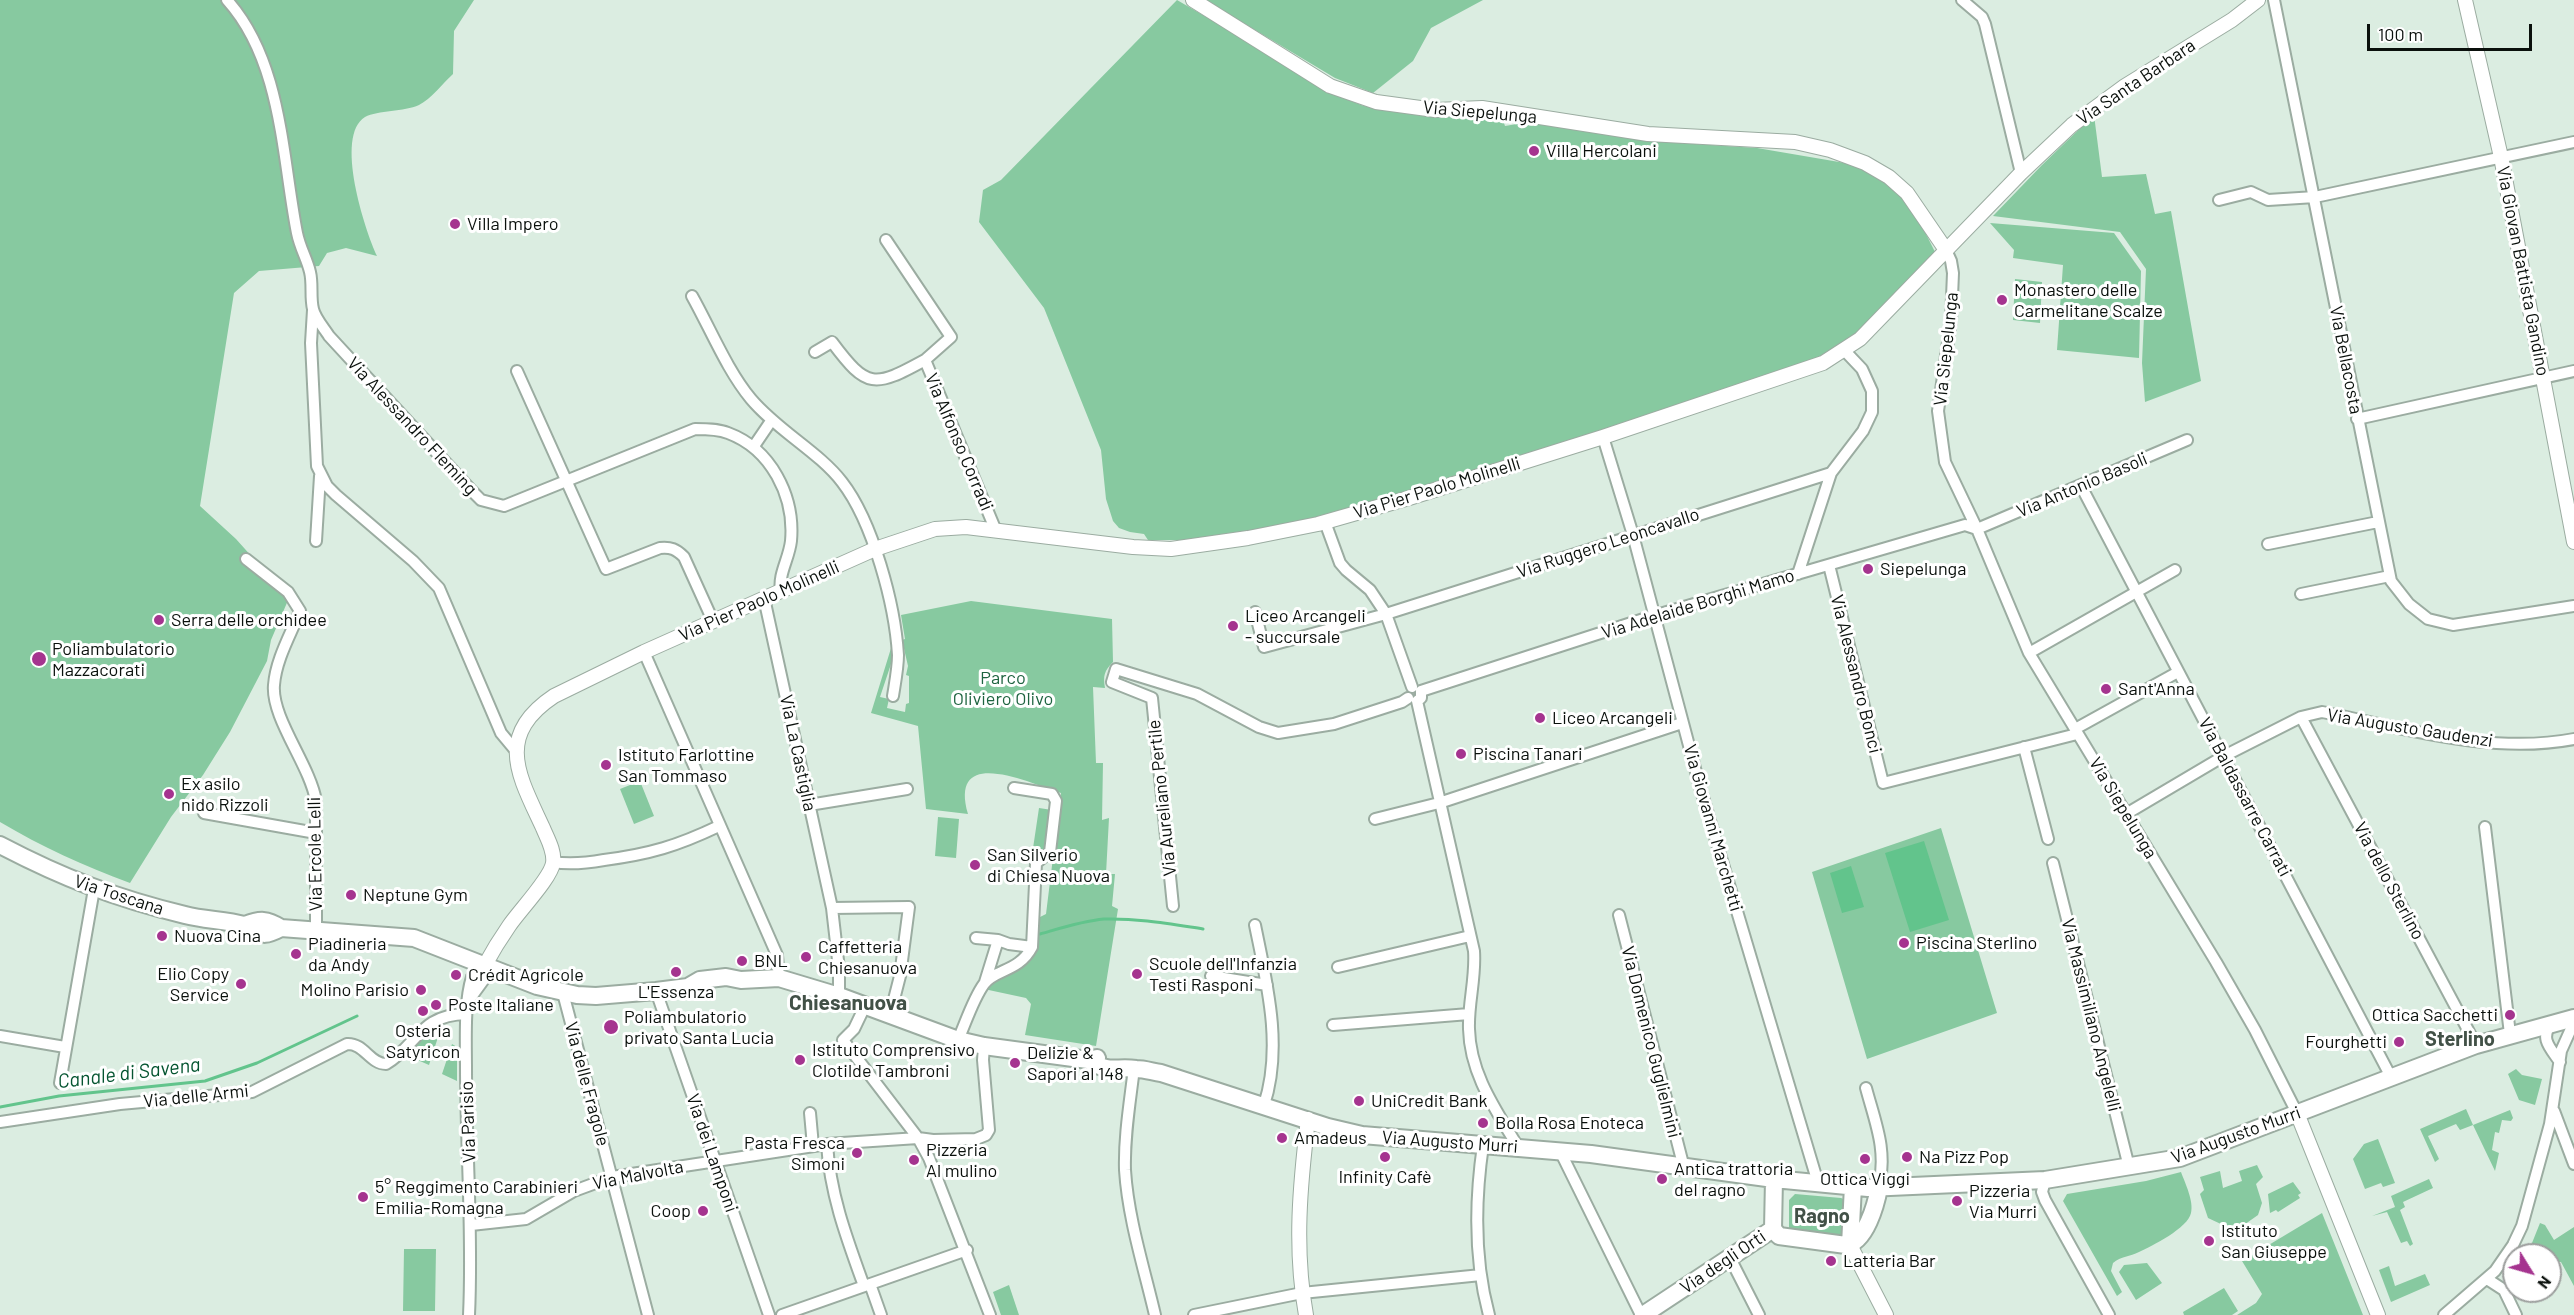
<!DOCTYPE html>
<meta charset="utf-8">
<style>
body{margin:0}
#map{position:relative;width:2574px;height:1315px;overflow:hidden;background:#dbede1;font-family:Barlow,sans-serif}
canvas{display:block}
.north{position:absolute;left:2502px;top:1243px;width:60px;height:60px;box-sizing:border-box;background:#fff;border:2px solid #9d9f9e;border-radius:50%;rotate:127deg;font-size:16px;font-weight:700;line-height:24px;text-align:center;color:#0a100c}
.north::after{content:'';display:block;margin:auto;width:21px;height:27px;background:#a5348f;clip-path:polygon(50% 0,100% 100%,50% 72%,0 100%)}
.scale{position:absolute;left:2367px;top:24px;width:165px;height:27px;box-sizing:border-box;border:3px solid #0a100c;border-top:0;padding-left:8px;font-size:18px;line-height:21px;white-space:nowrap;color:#0a100c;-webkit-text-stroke:4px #fff;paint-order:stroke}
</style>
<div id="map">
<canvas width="2574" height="1315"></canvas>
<div class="north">N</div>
<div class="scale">100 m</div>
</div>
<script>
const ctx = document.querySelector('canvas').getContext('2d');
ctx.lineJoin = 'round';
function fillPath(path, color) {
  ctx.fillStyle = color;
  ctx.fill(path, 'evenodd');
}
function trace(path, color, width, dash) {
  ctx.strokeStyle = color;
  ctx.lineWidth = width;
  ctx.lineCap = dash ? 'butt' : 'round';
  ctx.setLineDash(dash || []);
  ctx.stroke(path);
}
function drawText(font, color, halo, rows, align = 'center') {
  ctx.font = font + ' Barlow,sans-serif';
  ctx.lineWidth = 6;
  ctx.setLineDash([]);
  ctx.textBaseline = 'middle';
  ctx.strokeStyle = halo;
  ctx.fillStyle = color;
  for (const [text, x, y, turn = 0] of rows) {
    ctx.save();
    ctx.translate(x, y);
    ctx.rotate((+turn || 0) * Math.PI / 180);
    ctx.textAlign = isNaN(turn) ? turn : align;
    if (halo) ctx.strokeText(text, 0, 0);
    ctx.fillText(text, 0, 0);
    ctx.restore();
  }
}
const green = new Path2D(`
 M0,0H474L454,31L453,74C443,83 431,99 419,105C404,112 378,110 365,117C334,136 365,230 377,256L346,248L327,253L319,266L259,271L234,293L200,506L236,539L289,598L271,640L267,661L230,732L203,775L171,817L130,883C84,866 42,847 0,822Z
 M1177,0L1263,50L1330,93L1364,106L1457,117L1476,114L1502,117L1505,126L1517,124H1574L1680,143L1757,148L1845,163L1877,174L1897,189L1919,220L1935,252L1854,336L1817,360L1333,517L1221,540H1148L1144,534L1130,532L1119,528L1113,521L1106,499L1101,450L1044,308L979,222L983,190L1001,180Z
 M1205,0H1483L1431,28L1413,61L1373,93L1335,78Z
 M2094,115L2102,177L2146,174L2155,214L2171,211L2201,381L2145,402L2142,363L2146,269L2120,232L1993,216L2042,165Z
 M1990,223L2114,233L2141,271L2139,358L2057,350L2063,265L2013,258L2014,250Z
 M2015,279L2042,282L2040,323L2013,320Z
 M971,601L1112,619L1113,662C1104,671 1103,676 1105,688L1093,687L1096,763H1103L1102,820L1109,818L1106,874H1115L1112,906L1118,909L1096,1046L1025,1035L1031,1004L1026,998L984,989C988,983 992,981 999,978C1033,962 1038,955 1040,917L1046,914L1061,793C1030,783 948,744 968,814L926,809L918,726L871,713L892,645L894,655L880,697L889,699L887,708L905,712L906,704L909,703V676L906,675L908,666L902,640L905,639L901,615Z
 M640,781L654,816L634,824L620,789Z
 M1039,808L1052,810L1047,852L1032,855Z
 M938,817L959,819L956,858L935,856Z
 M1941,828L1997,1013L1867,1059L1812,872Z
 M437,1024L441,1028L429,1065L406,1055Z
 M452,1044L457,1047V1081L442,1074Z
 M2516,1069L2522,1075L2542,1079L2535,1105L2519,1100L2508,1074Z
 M2466,1109L2473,1125L2510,1110L2513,1118L2511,1121L2502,1120L2499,1133L2495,1132L2492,1150L2499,1153L2495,1171L2473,1125L2460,1130L2456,1124L2428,1136L2439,1159L2435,1162L2420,1129Z
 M2378,1139L2395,1183L2383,1187L2381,1183L2365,1189L2353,1159L2364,1144Z
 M2257,1165L2263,1177L2256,1184L2262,1203L2258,1215L2241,1227L2223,1225L2208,1218L2200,1194L2204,1190L2200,1177L2220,1171L2223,1188L2242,1181L2239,1171Z
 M2181,1172C2185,1183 2194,1201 2191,1213C2188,1228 2152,1246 2139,1252C2130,1257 2121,1256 2113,1263L2111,1271L2122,1292L2117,1296L2063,1201L2067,1194L2146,1181Z
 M2429,1179L2433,1188L2403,1202L2405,1207L2400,1210L2413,1244L2410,1246L2407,1241L2401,1243L2387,1212L2372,1216L2395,1207L2391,1196Z
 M2293,1182L2301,1193L2298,1195L2300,1198L2278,1212L2276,1210L2270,1213L2268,1194Z
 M1795,1194L1841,1198L1846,1200L1844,1233L1841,1237L1789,1233V1200Z
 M2322,1213L2363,1315H2237L2256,1303L2262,1294L2242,1261Z
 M2540,1223L2545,1225L2554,1240L2574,1227V1286L2561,1262L2550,1261V1255H2540L2530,1248Z
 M404,1249H436L435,1311H403Z
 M2147,1263L2162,1283L2136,1300L2119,1272L2124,1265Z
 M2389,1266L2395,1286L2425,1274L2430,1285L2391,1302L2379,1270Z
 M1009,1285L1019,1315H1001L993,1292Z
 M2224,1288L2238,1311L2232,1315H2184L2183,1312Z`);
const water = new Path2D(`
 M1924,841L1949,920L1910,932L1885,853Z
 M1851,866L1864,907L1842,913L1830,873Z`);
const stream = new Path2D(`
 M1040,934C1061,928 1082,921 1104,919C1137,918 1170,924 1203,929
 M0,1107L59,1096L205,1081L257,1063L357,1016`);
const minor = new Path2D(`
 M227,0C282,61 282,157 297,233C300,248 307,259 310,272C313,284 310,297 313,309C315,318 324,328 329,336L472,491L481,500L504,506L695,429C706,429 718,429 728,433C771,449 795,496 791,541C789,559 778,574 781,591
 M1962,0L1982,17L1985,24L2021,173
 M2274,0L2391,581L2409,604L2428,619L2453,625L2574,606
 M2219,200L2251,192L2268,200L2315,197L2574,142
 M886,240L951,337L925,360L996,531
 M1946,250L1951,261L1953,273L1951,321L1938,411L1945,462L1977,529L2029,653L2216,962L2255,1030L2297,1113
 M692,296C711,330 727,370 751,399C778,431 819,452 842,482C873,522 895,605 898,655C898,668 895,683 893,696
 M313,310L311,343L317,466L327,486L336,495L413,561L439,588L501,733L516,751
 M815,352L832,342C867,389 874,388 925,360
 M517,371L606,569L660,548C671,547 676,549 684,557L713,621
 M2357,419L2574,371
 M1603,437L1633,535L1700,787L1818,1183
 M754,446L771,421
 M2081,486L2391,1077
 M1325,522L1340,563L1346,570L1370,590L1386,614L1412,687
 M1977,529L2187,440
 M316,541L320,476
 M2268,544L2378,522
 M246,559L288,592L300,611C291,634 276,659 274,685C271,718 310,765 316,801V930
 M1829,565L1883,783L2077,734
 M1798,574L1831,473L1863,431L1872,412V391L1862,369L1844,350
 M2301,594L2390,576
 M764,598L832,908L839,969V996
 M1255,612L1264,647L1386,614L1831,473
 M644,652L777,955L779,978
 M2029,653L2175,570
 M1421,691L1653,616L1965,525L1977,529
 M1421,691V698L1417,701L1474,951C1476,978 1468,1003 1469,1029C1470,1074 1496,1110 1518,1147
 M2301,717L2476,1045
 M2075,729L2178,672
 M2024,747L2048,839
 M809,805L907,789
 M204,813L316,833
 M2126,814L2224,756L2301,717L2322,712C2404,728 2491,755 2574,739
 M1375,819L1439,803L1682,723
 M2485,827L2510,1034
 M553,862C571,865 587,863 604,860C650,854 677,846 719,826
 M2053,863L2129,1167
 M1173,906L1152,698L1112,682L1116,669L1197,694L1259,727L1278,733L1334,724L1402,702L1408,698
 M832,908L909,907L900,976L890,1015
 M1619,915L1684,1168
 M1255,925C1267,984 1283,1047 1264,1105
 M976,938L998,940
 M1338,967L1470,936
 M1211,976L1267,985
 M985,982L998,940L1009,944L1032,947
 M656,991L769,1315
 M563,993L648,1315
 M469,1000L485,978V965C479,967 474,970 472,977C464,1002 466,1041 466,1068C466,1150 473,1232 469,1315
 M865,1006L854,1029L843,1040L918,1138L929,1158L990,1315
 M2552,1023C2539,1038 2550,1048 2560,1062
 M1333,1025L1469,1014
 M0,1036L65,1047
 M958,1040C966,1022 973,999 984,984C995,969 1019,972 1032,947L1036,863L1050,852L1056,801L1052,794L1014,788
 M1134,1068C1130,1102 1124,1136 1125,1170C1128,1218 1144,1268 1155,1315
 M60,1083L94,889
 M1866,1088C1876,1125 1887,1149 1879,1188
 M2554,1111L2574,1164
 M810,1113L813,1146
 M0,1122L120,1104L252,1092L347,1044C364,1043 370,1064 386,1064C418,1045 419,1015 466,1014
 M827,1144C830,1194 847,1239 864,1286
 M1483,1145C1475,1200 1474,1260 1489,1315
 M1560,1151L1641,1315
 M2045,1180L2042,1192L2045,1200L2109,1315
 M471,1225L526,1219L574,1191L612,1177L827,1144L918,1138L933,1140L976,1139L986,1135L989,1130L983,1060L984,1046
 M1730,1258L1759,1315
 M2487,1279L2504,1290L2516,1315
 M870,1284L881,1315
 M782,1315L967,1250
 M1194,1315L1302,1293L1481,1275
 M2444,1315L2495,1271L2513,1245L2522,1226L2550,1124L2561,1051L2574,1022`);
const tertiary = new Path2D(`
 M1193,0L1330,86L1376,102L1435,110L1482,108L1648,134L1795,142L1830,150L1865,163L1889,177L1907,193L1946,250
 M2465,0L2501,157L2574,542
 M485,965C492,952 500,939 509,926C519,911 551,878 553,863C555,851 547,838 543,828C519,776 494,736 554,696L644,652L875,549L935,529L966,527L1133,547L1171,549L1248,538L1318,524L1409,498L1603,437L1823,363L1860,339L2021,173L2072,125L2125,86L2232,20L2258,0
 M2297,1113L2378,1315
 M1850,1245L1886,1315
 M1306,1315C1294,1249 1300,1185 1308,1119`);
const primary = new Path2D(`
 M0,845C63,878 115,898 185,915C204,920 225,920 244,925C264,931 257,940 281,928
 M245,925C260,919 267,919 281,928L414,938L537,986L577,995L596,996L656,991L688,987L700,980L726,977L741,980L779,978L839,996L958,1040L984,1046L1088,1060L1097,1058
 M1088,1060C1110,1074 1115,1066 1136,1069C1145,1069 1153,1072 1161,1073L1328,1127L1362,1135L1591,1154L1774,1179L1868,1188L2045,1180L2180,1158L2476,1045L2574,1018
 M1774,1179L1773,1229L1779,1236L1846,1245C1866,1242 1876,1204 1879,1188
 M1850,1245L1853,1186
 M1643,1315L1773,1229`);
const markers = [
 [1534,151,6,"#a5348f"],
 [455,224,6,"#a5348f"],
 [2002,300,6,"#a5348f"],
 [1868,569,6,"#a5348f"],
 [159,620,6,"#a5348f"],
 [1233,626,6,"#a5348f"],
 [39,659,8,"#a5348f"],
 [2106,689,6,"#a5348f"],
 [1540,718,6,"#a5348f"],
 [1461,754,6,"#a5348f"],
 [606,765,6,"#a5348f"],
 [169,794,6,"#a5348f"],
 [975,865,6,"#a5348f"],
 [351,895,6,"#a5348f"],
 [162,936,6,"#a5348f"],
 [1904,943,6,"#a5348f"],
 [296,954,6,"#a5348f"],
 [806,957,6,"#a5348f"],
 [742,961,6,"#a5348f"],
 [676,972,6,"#a5348f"],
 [1137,974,6,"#a5348f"],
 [456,975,6,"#a5348f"],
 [241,984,6,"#a5348f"],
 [421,990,6,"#a5348f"],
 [436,1005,6,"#a5348f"],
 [423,1011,6,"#a5348f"],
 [2510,1015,6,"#a5348f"],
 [611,1027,8,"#a5348f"],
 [2399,1042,6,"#a5348f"],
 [800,1060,6,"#a5348f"],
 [1015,1063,6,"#a5348f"],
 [1359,1101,6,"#a5348f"],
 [1483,1123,6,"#a5348f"],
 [1282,1138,6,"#a5348f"],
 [857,1153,6,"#a5348f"],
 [1385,1157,6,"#a5348f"],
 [1907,1157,6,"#a5348f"],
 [1865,1159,6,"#a5348f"],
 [914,1160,6,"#a5348f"],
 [1662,1179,6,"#a5348f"],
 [363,1197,6,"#a5348f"],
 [1957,1201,6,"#a5348f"],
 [703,1211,6,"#a5348f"],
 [2209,1241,6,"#a5348f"],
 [1831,1261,6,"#a5348f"]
];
const streetNames = [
 ["Via Santa Barbara",2136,82,-34],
 ["Via Siepelunga",1480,112,5],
 ["Via Giovan Battista Gandino",2523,271,79],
 ["Via Siepelunga",1946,349,-84],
 ["Via Bellacosta",2346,360,79],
 ["Via Alessandro Fleming",412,426,47],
 ["Via Alfonso Corradi",959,442,67],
 ["Via Antonio Basoli",2082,485,-23],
 ["Via Pier Paolo Molinelli",1437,488,-17],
 ["Via Ruggero Leoncavallo",1608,543,-18],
 ["Via Pier Paolo Molinelli",759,601,-24],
 ["Via Adelaide Borghi Mamo",1698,604,-17],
 ["Via Alessandro Bonci",1856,674,76],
 ["Via Augusto Gaudenzi",2410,728,9],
 ["Via La Castiglia",798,753,78],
 ["Via Baldassarre Carrati",2245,797,62],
 ["Via Aureliano Pertile",1162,798,-96],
 ["Via Siepelunga",2123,808,59],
 ["Via Giovanni Marchetti",1713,828,74],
 ["Via Ercole Lelli",315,854,-91],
 ["Via dello Sterlino",2389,881,62],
 ["Via Toscana",119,895,18],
 ["Via Massimiliano Angelelli",2091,1015,76],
 ["Via Domenico Guglielmini",1651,1042,76],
 ["Via delle Fragole",587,1084,75],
 ["Via delle Armi",196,1096,-6],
 ["Via Parisio",468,1122,-92],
 ["Via Augusto Murri",2236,1135,-20],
 ["Via Augusto Murri",1450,1142,4],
 ["Via dei Lamponi",712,1153,71],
 ["Via Malvolta",638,1175,-11],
 ["Via degli Orti",1723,1262,-34]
];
const poiNames = [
 ["Villa Hercolani",1546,151],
 ["Villa Impero",467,224],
 ["Monastero delle",2014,290],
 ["Carmelitane Scalze",2014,311],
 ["Siepelunga",1880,569],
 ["Liceo Arcangeli",1245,616],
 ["- succursale",1245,637],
 ["Serra delle orchidee",171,620],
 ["Poliambulatorio",52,649],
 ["Mazzacorati",52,670],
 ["Sant'Anna",2118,689],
 ["Liceo Arcangeli",1552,718],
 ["Piscina Tanari",1473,754],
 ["Istituto Farlottine",618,755],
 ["San Tommaso",618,776],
 ["Ex asilo",181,784],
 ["nido Rizzoli",181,805],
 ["San Silverio",987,855],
 ["di Chiesa Nuova",987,876],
 ["Neptune Gym",363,895],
 ["Nuova Cina",174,936],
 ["Piscina Sterlino",1916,943],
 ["Piadineria",308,944],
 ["da Andy",308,965],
 ["Caffetteria",818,947],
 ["Chiesanuova",818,968],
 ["BNL",754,961],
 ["Scuole dell'Infanzia",1149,964],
 ["Testi Rasponi",1149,985],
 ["Elio Copy",229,974,"right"],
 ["Service",229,995,"right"],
 ["Crédit Agricole",468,975],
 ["Molino Parisio",409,990,"right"],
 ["L'Essenza",676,992,"center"],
 ["Poste Italiane",448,1005],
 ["Ottica Sacchetti",2498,1015,"right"],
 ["Poliambulatorio",624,1017],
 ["privato Santa Lucia",624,1038],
 ["Osteria",423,1031,"center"],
 ["Satyricon",423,1052,"center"],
 ["Fourghetti",2387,1042,"right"],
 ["Istituto Comprensivo",812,1050],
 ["Clotilde Tambroni",812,1071],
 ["Delizie &",1027,1053],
 ["Sapori al 148",1027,1074],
 ["UniCredit Bank",1371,1101],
 ["Bolla Rosa Enoteca",1495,1123],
 ["Amadeus",1294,1138],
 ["Pasta Fresca",845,1143,"right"],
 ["Simoni",845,1164,"right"],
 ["Pizzeria",926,1150],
 ["Al mulino",926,1171],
 ["Na Pizz Pop",1919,1157],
 ["Antica trattoria",1674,1169],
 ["del ragno",1674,1190],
 ["Infinity Cafè",1385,1177,"center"],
 ["Ottica Viggi",1865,1179,"center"],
 ["5° Reggimento Carabinieri",375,1187],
 ["Emilia-Romagna",375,1208],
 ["Pizzeria",1969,1191],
 ["Via Murri",1969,1212],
 ["Coop",691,1211,"right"],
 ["Istituto",2221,1231],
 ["San Giuseppe",2221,1252],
 ["Latteria Bar",1843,1261]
];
const parkNames = [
 ["Parco",1003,678],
 ["Oliviero Olivo",1003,699]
];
const neighbourhoodNames = [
 ["Sterlino",2460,1039],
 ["Ragno",1822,1216]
];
const waterNames = [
 ["Canale di Savena",129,1073,-7]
];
const quarterNames = [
 ["Chiesanuova",848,1003]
];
fillPath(green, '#87c9a0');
fillPath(water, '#62c48c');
trace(stream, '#62c48c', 3);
trace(minor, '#9baca1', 14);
trace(tertiary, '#9baca1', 16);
trace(primary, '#9baca1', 20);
trace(minor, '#fff', 10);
trace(tertiary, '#fff', 14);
trace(primary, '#fff', 16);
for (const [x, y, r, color] of markers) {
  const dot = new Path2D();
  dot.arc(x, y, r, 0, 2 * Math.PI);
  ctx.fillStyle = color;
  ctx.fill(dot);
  trace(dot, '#fff', 2);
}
drawText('18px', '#0a100c', '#fff', streetNames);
drawText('18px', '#0a100c', '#fff', poiNames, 'left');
drawText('18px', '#1e6440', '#fff', parkNames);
drawText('bold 20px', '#425147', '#fff', neighbourhoodNames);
drawText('italic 20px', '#055531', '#fff', waterNames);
drawText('bold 21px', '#425147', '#fff', quarterNames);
</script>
